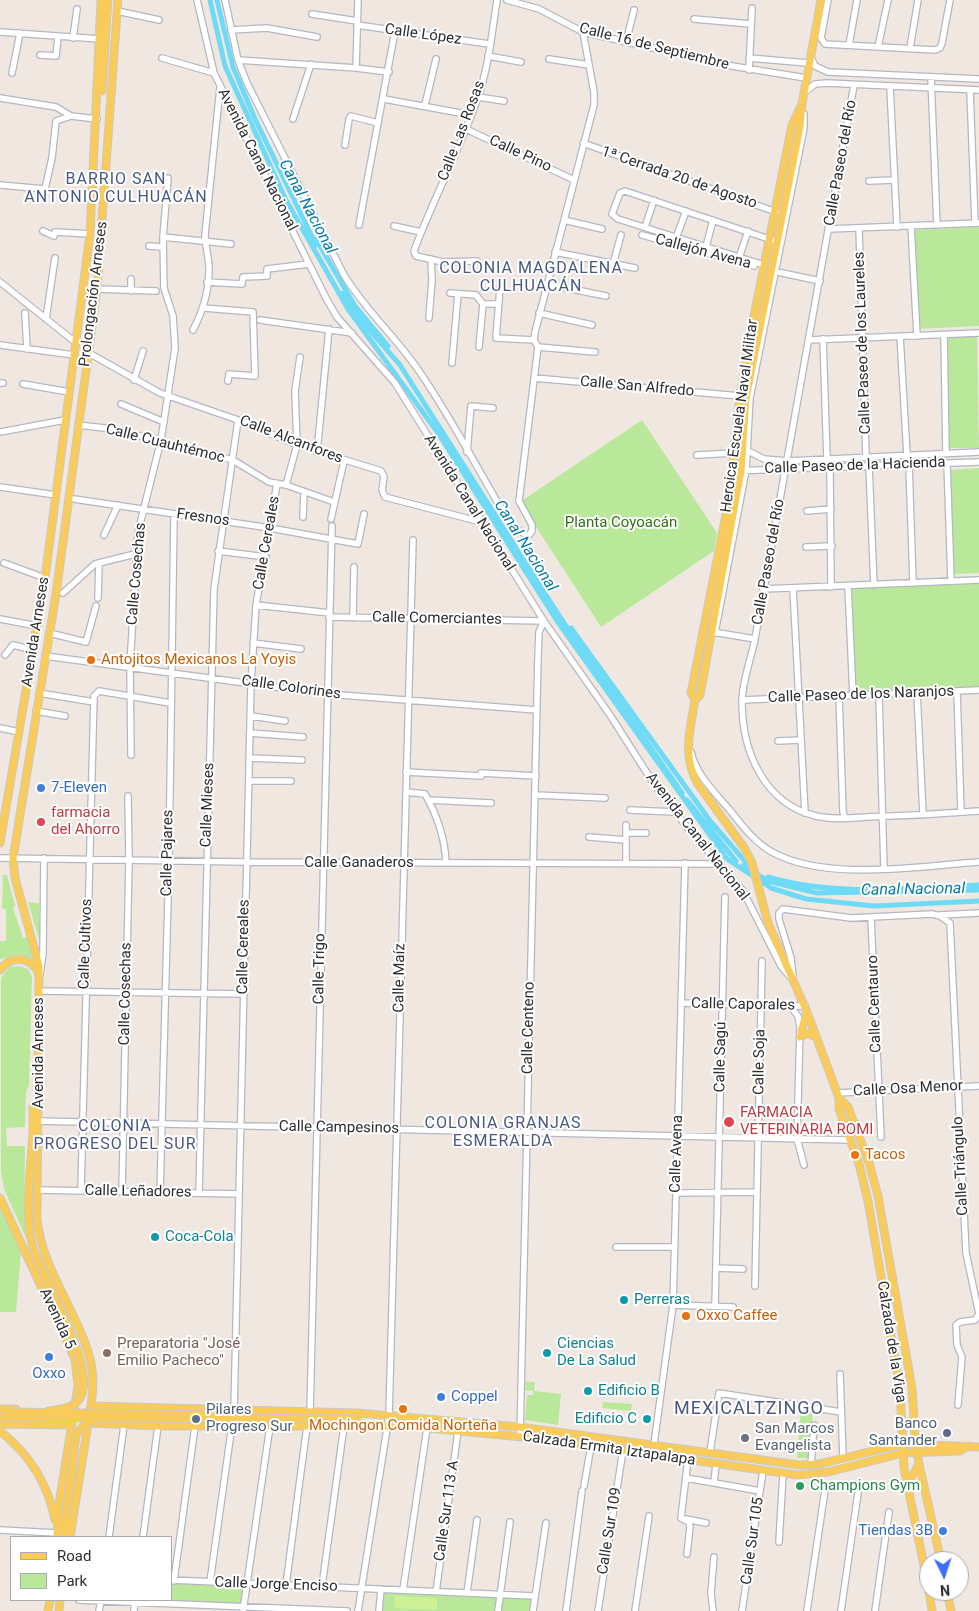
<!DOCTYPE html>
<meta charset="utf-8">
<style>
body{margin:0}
#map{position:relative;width:979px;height:1611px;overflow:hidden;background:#f0e8e0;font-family:Roboto,sans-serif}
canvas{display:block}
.legend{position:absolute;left:10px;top:1536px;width:162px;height:65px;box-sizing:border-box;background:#fff;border:1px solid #ababab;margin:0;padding:6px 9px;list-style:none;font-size:15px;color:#2e2e2e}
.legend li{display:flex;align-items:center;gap:10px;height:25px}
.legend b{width:25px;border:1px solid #ababab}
.north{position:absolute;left:919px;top:1551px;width:50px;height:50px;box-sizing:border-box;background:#fff;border:1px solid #ababab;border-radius:50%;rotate:176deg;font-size:14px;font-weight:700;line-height:20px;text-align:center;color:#2e2e2e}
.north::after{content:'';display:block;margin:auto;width:18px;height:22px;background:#3d6dff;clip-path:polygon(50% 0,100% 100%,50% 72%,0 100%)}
</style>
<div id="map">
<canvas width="979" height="1611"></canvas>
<ul class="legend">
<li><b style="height:6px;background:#f9cb5b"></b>Road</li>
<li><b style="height:14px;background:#b9e89a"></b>Park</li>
</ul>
<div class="north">N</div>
</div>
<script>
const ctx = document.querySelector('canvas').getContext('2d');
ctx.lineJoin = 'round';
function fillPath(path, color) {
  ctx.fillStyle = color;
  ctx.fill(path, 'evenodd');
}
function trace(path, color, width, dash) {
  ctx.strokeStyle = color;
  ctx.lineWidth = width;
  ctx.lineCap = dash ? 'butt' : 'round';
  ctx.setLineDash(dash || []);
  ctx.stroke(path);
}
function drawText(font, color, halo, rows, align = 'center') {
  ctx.font = font + ' Roboto,sans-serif';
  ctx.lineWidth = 4;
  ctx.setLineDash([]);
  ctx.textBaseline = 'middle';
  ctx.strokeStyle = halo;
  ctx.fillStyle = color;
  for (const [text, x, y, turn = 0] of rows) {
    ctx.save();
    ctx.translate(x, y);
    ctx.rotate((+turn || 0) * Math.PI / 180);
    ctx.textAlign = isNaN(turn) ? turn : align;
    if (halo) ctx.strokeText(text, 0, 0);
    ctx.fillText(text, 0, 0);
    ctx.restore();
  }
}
const green = new Path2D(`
 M979,227V326L916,329L911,230Z
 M977,335L979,448H948L941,338Z
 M642,420L717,533L714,551L601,627L520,502Z
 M979,468V573L953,574L951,470Z
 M979,576V687L850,695L846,582Z
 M3,875H7L15,906L13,908L23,938L28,937L33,959L20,955L0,959V941H6V909L2,908Z
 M28,902L39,903L40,943Z
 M20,966L28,969L32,977L29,1085L26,1091L25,1127L6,1128L7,1146H25L24,1217L31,1249L4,1189L1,1172V978L9,967Z
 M0,1206L21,1252L16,1312H0Z
 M526,1381L535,1382L534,1391L561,1394L558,1425L525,1420L527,1395H533V1391L525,1390Z
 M603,1402L632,1404L631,1411L602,1408Z
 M801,1409L813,1411L809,1458H797Z
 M171,1581L243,1584L241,1604L145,1600H171Z
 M382,1592L533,1598L532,1611H380Z`);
const pitch = new Path2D(`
 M395,1596L414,1597V1607L415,1597L437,1598V1610L394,1608Z`);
const canal = new Path2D(`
 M210,0L225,66L286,200L348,309L438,433L557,621L727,859L771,888L806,899L874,906L979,901
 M217,0L233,67L255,119L316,245
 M316,239L355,306L388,346
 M343,293L353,311L400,365L560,617L682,793
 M571,628L711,822L750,867
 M687,800L736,861
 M743,866L768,881L817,893L979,890
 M768,877C835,897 910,888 979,885`);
const minor = new Path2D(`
 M197,0L214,73L327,300L337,317L395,383L544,621L610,715L654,784L690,831L743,891L781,966L791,978
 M225,0L238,60L247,83L344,275C365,310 396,337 419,371C453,420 480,474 511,525L528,536L532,531V525L519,501L538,347L534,340L535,332L594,105V92L583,32
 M507,0L539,9L583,32L732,66L806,78
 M828,0L821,38L825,44L935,50L940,48L942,43L950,0
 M117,11L159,20
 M312,14L357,21
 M694,19L751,24
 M357,25L489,44
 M231,30L267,28L317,37
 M0,32L100,39
 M73,38L77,9
 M626,42L634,10
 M849,45L857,0
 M878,47L888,0
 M910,48L918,0
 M40,55L56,56L58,37
 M488,56L521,62
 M811,57L815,66L828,72L979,79
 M162,58L214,73
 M749,58L808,63
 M549,59L589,65
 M238,60L356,68L389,72
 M356,68L358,0
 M749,70L752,8
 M12,73L20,33
 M931,78L937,225
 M854,85L755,639C751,659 742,682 742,702C742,751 764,804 816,816C832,820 850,818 866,817C903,816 941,814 979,811
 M890,87L897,227
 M970,90L975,223
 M804,93L815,84L827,83L979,90
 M478,97L504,101
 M0,98L56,107L71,116L97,119
 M384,99L471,115
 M425,105L436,59
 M293,119L311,64
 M466,129L574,180
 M583,143L776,212
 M345,145L349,119L351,116L378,123
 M869,181L895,180
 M0,185L45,189L52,158L56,121L71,116
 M564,220L602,229
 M359,225L395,31
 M394,226L421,232
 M911,226L917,336
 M645,227L654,200
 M859,228L866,457
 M829,229L979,223
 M43,231L54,236L55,232L90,234
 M642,235L754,266
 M163,237L231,244
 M676,238L686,211
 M149,246L163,247
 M706,247L713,220
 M555,252L635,268
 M739,258L748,231
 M477,261L443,262L416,256L414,251C433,199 460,150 478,97C489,66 492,32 497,0
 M613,264L621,235
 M764,265L618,219L612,214L620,193L625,191L778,242
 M773,271L820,281
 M0,282L75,342
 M207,282L242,284L243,277L267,276V269L309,264
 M547,284L606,296
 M500,288L496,338L534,340
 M97,289L156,291
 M131,291V279
 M450,293L476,295L483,304H498
 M204,308L253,312L255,376L229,374L228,381
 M25,313L27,349
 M539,313L592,325
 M429,318L432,280L431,259
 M46,319L55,258
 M260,320L352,333
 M193,330C204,309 212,282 208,258C207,250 205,243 205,235L220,88
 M944,335L946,453
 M900,336L907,455
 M823,339L827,459
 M809,340L979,333
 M0,345L74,355
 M479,347L483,304
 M538,347L595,352
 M87,352L160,393L238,420L297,445L381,471L384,477L382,490L385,497L481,522
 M452,363L458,294
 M534,378L740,396
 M134,380L143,351
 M0,383H3
 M23,384L69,392
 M121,404L164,422
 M78,425L113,429L233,460L269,482L286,485L334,502
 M0,432L65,420
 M746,450L764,459L788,461L979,452
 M317,452L329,329
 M467,452L471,406L493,408
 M697,455L734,453
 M947,463L951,581
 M909,465L913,583
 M869,466L874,585
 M830,468L831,587
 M732,471L979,462
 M286,485L297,445L295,391L300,357
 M0,487L56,495
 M74,499L270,528L358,544L364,514
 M807,511L831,509
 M303,517L304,492
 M331,519L344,461
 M104,535L118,505
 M806,547L832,546
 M218,551L266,557
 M4,563L45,578
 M848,586L853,696
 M793,588L805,813
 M763,589L979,580
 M63,593L95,564L135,554
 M98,598L99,563
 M256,605L330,613
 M329,617L544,621
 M353,618L354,567
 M0,619L37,626
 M713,632L755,639
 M49,633L86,642L96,606
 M715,633L746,470L750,398L804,128V114
 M253,643L301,649
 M5,655L13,645L33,650
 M45,656L327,694L537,710
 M957,691L961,812
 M39,693L94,702
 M917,693L923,814
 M839,696L843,812L845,818
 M879,696L884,868
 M742,700L979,690
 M36,711L65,716
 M251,716L285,721
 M0,728L19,732
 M250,733L303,737
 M778,741L800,740
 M691,752C696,774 714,792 729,809C741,824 754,842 772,852C826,882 918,866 979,862
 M131,755L130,666L138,532L161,440L175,348L173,316L164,288L163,237L168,178
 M249,758L302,760
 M406,772L481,776V773L536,776
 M249,781H291
 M406,792L425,794C437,815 445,838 446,863
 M535,795L605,798
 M428,800L491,803
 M630,810L674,812
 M626,825V863
 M626,833H646
 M589,837L626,840
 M0,858L245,862L718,864
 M940,915L979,913
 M871,918L881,1137
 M40,974L43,953L44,858
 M793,977L791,958L779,919V913L783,909L851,918L932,914L940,916L950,923L966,1253L979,1314L975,1320L960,1322L956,1325L957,1345L962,1357L958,1405
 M39,991L243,994
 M682,1003L805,1006
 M790,1006L798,1016L800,1027L797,1139L804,1165
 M837,1093L979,1086
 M38,1121L850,1140
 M37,1190L239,1194
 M81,1191L94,696L99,691L170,703
 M122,1192L129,861L128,796
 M160,1193L169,861L174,514
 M199,1193L214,589L238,420
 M676,1193L757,1192
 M616,1247H675
 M716,1268L743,1269
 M755,1286L762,961
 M673,1305L733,1307
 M715,1306L725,897
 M840,1374L843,1458
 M234,1411L251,683L256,605L277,484
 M310,1413L332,526
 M520,1436L538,656L539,632L544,621
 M654,1444L673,1305L685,863
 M710,1452L719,1393L841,1412
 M811,1465L814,1425
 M686,1478L760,1491
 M714,1483L716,1464
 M584,1486L591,1446
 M681,1518L688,1459
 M681,1518L689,1522L690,1527L687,1554
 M686,1519L706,1523
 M0,1530L57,1533
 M109,1537L124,1425
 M143,1537L158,1426
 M779,1542L783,1474
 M171,1580L535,1596
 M174,1581L195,1426
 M210,1582L232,1425
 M286,1585L307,1426
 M322,1586L344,1426
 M403,1590L427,1428
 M436,1592L458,1431
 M467,1593L477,1520
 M79,1600L347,1611
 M99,1611L101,1600
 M134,1611L135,1601
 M243,1611L270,1426
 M358,1611L389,1416L413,540
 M379,1611L381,1589
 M498,1611L510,1522
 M533,1611L546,1523
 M566,1611L582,1491
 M598,1611L623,1450
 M635,1611L649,1516
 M713,1611L711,1593L714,1557
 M742,1611L763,1471
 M807,1611L825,1490
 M841,1611L858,1493
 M875,1611L889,1512`);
const major = new Path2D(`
 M102,91L108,0
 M802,104L792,125L756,306L740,396L729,499L691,693L695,700C690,730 682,757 698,784L745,849L752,863L768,923L807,1012L839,1098V1109L859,1164L868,1201L900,1388L904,1468L929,1590
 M695,700L700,695L741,471L746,398L800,127L802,104L821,0
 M0,843L45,578L90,234L101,0
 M0,970C11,955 31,956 39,974
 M801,1031L807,1012
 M800,1037L807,1033L816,1037
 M839,1098L848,1107L869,1163L878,1196L912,1388L915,1435L919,1464L941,1561
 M33,1133V1106L37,1102
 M0,1198L75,1359L78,1386L59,1504L57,1537
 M91,1406L357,1413L520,1427L799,1465L819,1464L902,1444L979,1447
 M0,1409H16
 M88,1423L158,1426H386L427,1428L544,1439L797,1475L828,1472L903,1453L960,1451L968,1446
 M0,1424L71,1425
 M0,1431C29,1454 48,1484 55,1520
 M907,1485L919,1464
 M63,1537L66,1518
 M70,1537C75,1506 80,1474 85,1443C89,1415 97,1386 90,1359C77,1310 43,1271 37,1220L39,966L15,878L13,858L56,594L97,289L118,0
 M929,1591L932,1611
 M947,1591L951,1611
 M48,1611L50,1600
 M59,1611L60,1600`);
const majorBridge = new Path2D(`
 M33,1133C31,1167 24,1211 32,1244C40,1277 103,1373 78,1401C70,1410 56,1409 46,1412
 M10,1412L219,1415
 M0,1417L358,1419
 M66,1518L76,1435L83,1426L96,1419`);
const markers = [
 [91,660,5,"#e8710a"],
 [41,788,5,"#3f7fe0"],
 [41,822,5,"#e0444e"],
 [729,1122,6,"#e0444e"],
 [855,1155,5,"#e8710a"],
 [155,1237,5,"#0f9aa8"],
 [624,1300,5,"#0f9aa8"],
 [686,1316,5,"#e8710a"],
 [107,1353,5,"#8d6e63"],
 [547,1353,5,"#0f9aa8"],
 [49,1357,5,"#3f7fe0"],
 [588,1391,5,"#0f9aa8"],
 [441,1397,5,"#3f7fe0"],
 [403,1409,5,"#e8710a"],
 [196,1419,5,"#5c6f8a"],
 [647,1419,5,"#0f9aa8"],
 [947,1433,5,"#5c6f8a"],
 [745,1438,5,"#6b7280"],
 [800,1486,5,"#2e9e5b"],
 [943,1531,5,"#3f7fe0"]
];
const streetNames = [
 ["Calle López",423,35,8],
 ["Calle 16 de Septiembre",654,47,14],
 ["Calle Las Rosas",462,131,-69],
 ["Calle Pino",520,154,25],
 ["Avenida Canal Nacional",257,160,63],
 ["Calle Paseo del Río",841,163,-80],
 ["1ª Cerrada 20 de Agosto",679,178,19],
 ["Callejón Avena",703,252,15],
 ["Prolongación Arneses",94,294,-83],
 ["Calle Paseo de los Laureles",863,343,-92],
 ["Calle San Alfredo",637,387,5],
 ["Heroica Escuela Naval Militar",740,416,-82],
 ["Calle Alcanfores",291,440,21],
 ["Calle Cuauhtémoc",165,444,14],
 ["Calle Paseo de la Hacienda",855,466,-2],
 ["Avenida Canal Nacional",469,503,58],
 ["Fresnos",203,518,8],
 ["Calle Cereales",267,543,-80],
 ["Calle Paseo del Río",769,562,-80],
 ["Calle Cosechas",137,574,-85],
 ["Calle Comerciantes",437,619,1],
 ["Avenida Arneses",36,632,-81],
 ["Calle Colorines",291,688,8],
 ["Calle Paseo de los Naranjos",861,695,-2],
 ["Calle Mieses",208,805,-88],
 ["Avenida Canal Nacional",697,837,52],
 ["Calle Pajares",168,853,-89],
 ["Calle Ganaderos",359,863],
 ["Calle Cultivos",86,944,-88],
 ["Calle Cereales",244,947,-89],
 ["Calle Trigo",320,969,-89],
 ["Calle Maíz",400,978,-89],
 ["Calle Cosechas",126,994,-89],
 ["Calle Centauro",875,1004,-92],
 ["Calle Caporales",743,1005,1],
 ["Calle Centeno",529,1028,-89],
 ["Avenida Arneses",39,1053,-90],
 ["Calle Sagú",721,1057,-89],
 ["Calle Soja",760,1062,-89],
 ["Calle Osa Menor",908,1089,-3],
 ["Calle Campesinos",339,1128,1],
 ["Calle Avena",677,1154,-88],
 ["Calle Triángulo",961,1166,-93],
 ["Calle Leñadores",138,1192,1],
 ["Avenida 5",57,1319,65],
 ["Calzada de la Viga",891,1342,81],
 ["Calzada Ermita Iztapalapa",609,1449,8],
 ["Calle Sur 113 A",447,1511,-82],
 ["Calle Sur 109",610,1531,-81],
 ["Calle Sur 105",753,1541,-82],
 ["Calle Jorge Enciso",276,1585,2]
];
const parkNames = [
 ["Planta Coyoacán",621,523]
];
const foodNames = [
 ["Antojitos Mexicanos La Yoyis",101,660],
 ["Tacos",865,1155],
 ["Oxxo Caffee",696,1316],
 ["Mochingon Comida Norteña",403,1426,"center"]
];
const shopNames = [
 ["7-Eleven",51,788],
 ["Oxxo",49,1374,"center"],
 ["Coppel",451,1397],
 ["Tiendas 3B",933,1531,"right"]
];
const healthNames = [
 ["farmacia",51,813],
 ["del Ahorro",51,830],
 ["FARMACIA",740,1113],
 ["VETERINARIA ROMI",740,1130]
];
const cultureNames = [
 ["Coca-Cola",165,1237],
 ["Perreras",634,1300],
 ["Ciencias",557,1344],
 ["De La Salud",557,1361],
 ["Edificio B",598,1391],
 ["Edificio C",637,1419,"right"]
];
const educationNames = [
 ["Preparatoria \"José",117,1344],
 ["Emilio Pacheco\"",117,1361]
];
const serviceNames = [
 ["Pilares",206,1410],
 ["Progreso Sur",206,1427],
 ["Banco",937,1424,"right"],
 ["Santander",937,1441,"right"]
];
const worshipNames = [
 ["San Marcos",755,1429],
 ["Evangelista",755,1446]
];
const leisureNames = [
 ["Champions Gym",810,1486]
];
const neighbourhoodNames = [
 ["BARRIO SAN",116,180],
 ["ANTONIO CULHUACÁN",116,198],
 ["COLONIA MAGDALENA",531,269],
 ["CULHUACÁN",531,287],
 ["COLONIA GRANJAS",503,1124],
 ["ESMERALDA",503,1142],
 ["COLONIA",115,1127],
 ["PROGRESO DEL SUR",115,1145]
];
const waterNames = [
 ["Canal Nacional",307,207,62],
 ["Canal Nacional",525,546,58],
 ["Canal Nacional",913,890,-1]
];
const quarterNames = [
 ["MEXICALTZINGO",749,1409]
];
fillPath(green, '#b9e89a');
fillPath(pitch, '#cff095');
trace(canal, '#6edaf6', 5);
trace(minor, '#b4b7c2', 8);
trace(major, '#c9c9c9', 9);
trace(minor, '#fff', 5.5);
trace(major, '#f9cb5b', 7);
trace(majorBridge, '#c9c9c9', 9, []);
trace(majorBridge, '#f9cb5b', 7);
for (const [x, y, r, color] of markers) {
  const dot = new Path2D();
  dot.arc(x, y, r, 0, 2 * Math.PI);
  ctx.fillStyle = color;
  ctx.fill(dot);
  trace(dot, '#fff', 2);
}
drawText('15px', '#2e2e2e', '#fff', streetNames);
drawText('15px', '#2f7217', '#fff', parkNames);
drawText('15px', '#c56008', '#fff', foodNames, 'left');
drawText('15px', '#366cbe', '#fff', shopNames, 'left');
drawText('15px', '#be3a42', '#fff', healthNames, 'left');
drawText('15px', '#0d838f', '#fff', cultureNames, 'left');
drawText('15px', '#785e54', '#fff', educationNames, 'left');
drawText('15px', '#4e5e75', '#fff', serviceNames, 'left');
drawText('15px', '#5b616d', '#fff', worshipNames, 'left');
drawText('15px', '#27864d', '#fff', leisureNames, 'left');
ctx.letterSpacing = '1px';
drawText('16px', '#4a5882', '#fff', neighbourhoodNames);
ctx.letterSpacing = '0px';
drawText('italic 16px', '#067baa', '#fff', waterNames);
ctx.letterSpacing = '1px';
drawText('18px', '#4a5882', '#fff', quarterNames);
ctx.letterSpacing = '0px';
</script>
